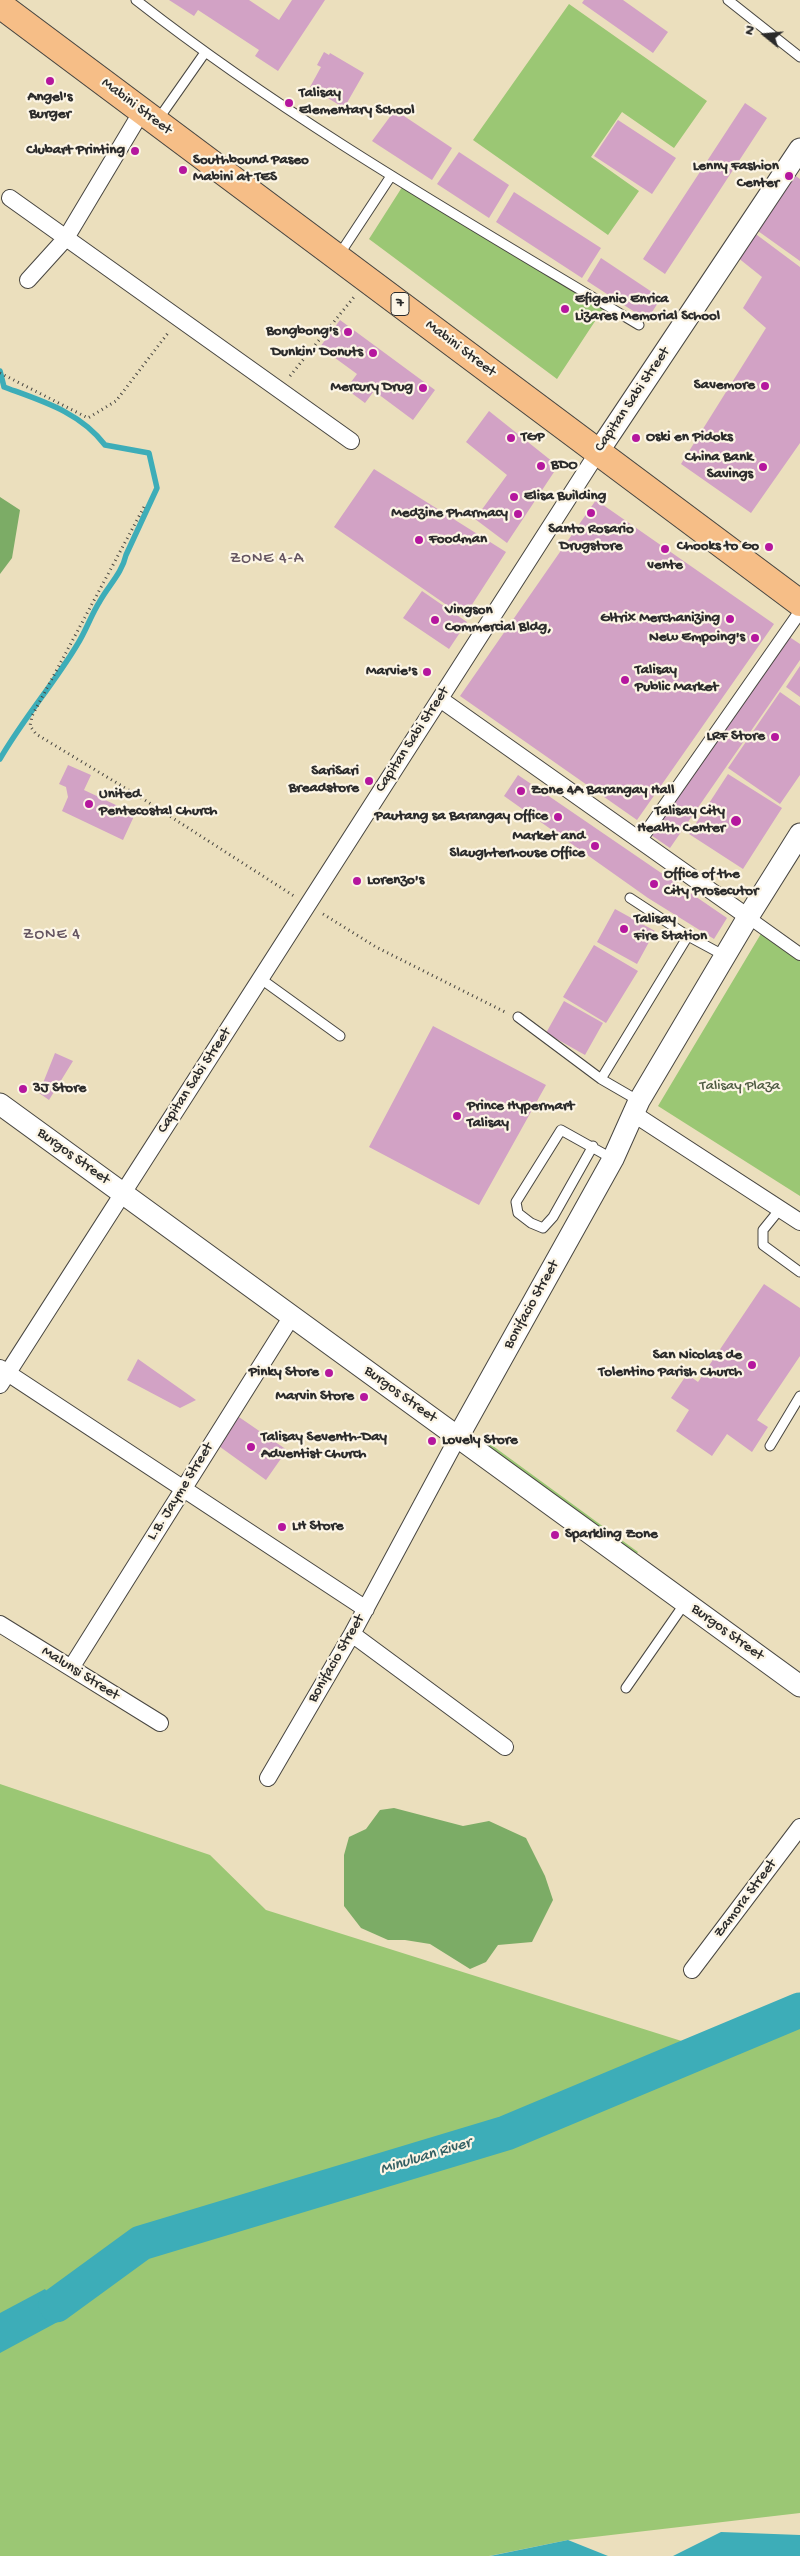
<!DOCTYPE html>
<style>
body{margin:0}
#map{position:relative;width:800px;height:2556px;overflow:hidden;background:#ebdfbd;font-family:"Gochi Hand",sans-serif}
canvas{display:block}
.north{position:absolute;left:740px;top:10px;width:50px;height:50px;-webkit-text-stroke:4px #fcf5e5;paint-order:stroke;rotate:287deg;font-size:14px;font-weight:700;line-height:20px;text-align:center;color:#2b2b2b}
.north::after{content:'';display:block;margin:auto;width:18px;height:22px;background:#2b2b2b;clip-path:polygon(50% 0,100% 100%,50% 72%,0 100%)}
</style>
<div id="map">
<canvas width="800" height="2556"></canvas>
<div class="north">N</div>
</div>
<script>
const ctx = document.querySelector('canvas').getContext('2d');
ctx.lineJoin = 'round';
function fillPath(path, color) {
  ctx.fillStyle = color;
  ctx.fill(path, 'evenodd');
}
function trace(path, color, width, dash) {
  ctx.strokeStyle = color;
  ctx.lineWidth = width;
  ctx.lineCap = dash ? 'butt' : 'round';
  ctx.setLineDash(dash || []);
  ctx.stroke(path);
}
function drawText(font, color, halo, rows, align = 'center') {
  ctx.font = font + ' "Gochi Hand",sans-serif';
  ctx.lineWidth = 4.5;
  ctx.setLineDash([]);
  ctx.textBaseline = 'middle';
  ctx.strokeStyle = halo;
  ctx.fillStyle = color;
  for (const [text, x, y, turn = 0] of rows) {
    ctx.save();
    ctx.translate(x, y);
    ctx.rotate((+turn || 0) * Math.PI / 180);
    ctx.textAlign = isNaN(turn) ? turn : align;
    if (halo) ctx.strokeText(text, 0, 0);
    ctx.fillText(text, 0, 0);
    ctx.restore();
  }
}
const green = new Path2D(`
 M569,4L707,101L674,148L622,112L591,157L639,191L608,235L473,140Z
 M406,181L605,306L557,379L369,239Z
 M762,932L800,959V1196L658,1106Z
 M482,1438L638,1552L635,1556L479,1442Z
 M0,1784L210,1855L266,1910L707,2049L800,2010V2513L568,2540L489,2556H0Z`);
const forest = new Path2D(`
 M0,497L20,510L12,558L0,574Z
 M394,1808L463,1826L489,1821L526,1838L545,1876L553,1900L532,1942L498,1945L486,1962L470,1969L430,1944L405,1940H388L361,1928L344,1906V1855L349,1837L366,1829L380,1810Z`);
const water = new Path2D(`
 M45,2289L65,2318L0,2353V2313Z
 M721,2532L800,2535V2556H673Z
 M568,2540L608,2556H490Z`);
const stream = new Path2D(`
 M0,371L4,387C42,401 80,412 105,445L149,453L157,488L126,555C122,573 109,585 100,601C91,615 86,631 77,645C53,685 23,719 0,759`);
const river = new Path2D(`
 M56,2305L141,2243L506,2133L800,2010`);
const building = new Path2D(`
 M169,0H249L279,20L292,0H325L278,71L255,56L259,50L198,10L194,16Z
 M584,0H623L668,32L653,53L582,3Z
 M324,52L329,55L330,53L364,73L344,108L310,87L321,67L317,65Z
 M745,103L767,118L665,274L643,259Z
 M395,110L452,148L432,180L372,141Z
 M618,120L676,158L652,194L594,156Z
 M459,152L509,185L489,218L437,184Z
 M793,174L800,179V261L751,226Z
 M514,192L601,248L582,278L496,222Z
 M749,229L800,267V443L751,513L681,464L766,328L743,308L762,277L732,253Z
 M601,258L661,298L647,320L587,281Z
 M340,320L435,390L413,420L374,391L365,403L346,389L357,374L320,347Z
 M489,411L558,466L507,543L475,519L507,475L466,442Z
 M374,469L506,552L464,617L334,527Z
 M596,500L774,624L637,820L460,696Z
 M422,591L467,622L449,649L403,618Z
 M788,636L800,644V660L670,848L651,835Z
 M800,666V697L786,687Z
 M780,692L800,706V775L780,804L728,768Z
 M68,765L91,775L84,790L135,814L123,840L62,811L68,797L66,787L59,784Z
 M728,774L782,808L743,869L689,834Z
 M518,775L727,918L714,939L648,898L504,796Z
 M615,909L655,931L637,964L597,942Z
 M594,945L638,971L606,1023L563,997Z
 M564,1001L603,1023L585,1055L546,1033Z
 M433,1026L546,1085L479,1205L369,1147Z
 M55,1053L73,1061L49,1100L39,1093Z
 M764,1284L800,1308V1356L757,1420L768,1427L752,1452L727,1434L712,1456L676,1431L689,1410L671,1398L687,1374L698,1382Z
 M138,1359L196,1400L180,1408L127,1380Z
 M236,1415L287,1450L266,1480L216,1444Z`);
const path = new Path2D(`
 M0,373L88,418L116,401L168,333
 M290,376L354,297
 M144,507L32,716L30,726L36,734L140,797L294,896
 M323,914L376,947L507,1013`);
const service = new Path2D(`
 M136,0C293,123 468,222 639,325
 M728,0L800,57
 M157,121L204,54
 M339,255L391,176
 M630,898L688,936L725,956
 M261,979L340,1036
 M518,1017L601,1079L639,1101
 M601,1079L688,936
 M593,1146L553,1217L543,1228L531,1223L518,1213L516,1202L561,1130L613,1159
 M780,1209L763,1230V1245L800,1272
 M770,1446L800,1396
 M626,1688L685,1603`);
const pedestrian = new Path2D(`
 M640,841L800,612
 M748,917L800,954`);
const minor = new Path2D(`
 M10,198L351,441
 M28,280L66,238L142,111
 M440,699L748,917
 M634,1114L800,1222
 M0,1368L366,1609
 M0,1385L598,452
 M0,1624L160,1723
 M352,1634L505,1747
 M71,1668L292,1316
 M268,1778L352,1634L458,1437
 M692,1970L800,1827`);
const tertiary = new Path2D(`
 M598,452L800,149
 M0,1104L800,1686
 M458,1437L613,1159L639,1101L748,917L800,834`);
const primary = new Path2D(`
 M0,5L800,603`);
const markers = [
 [50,81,5,"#b5179e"],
 [289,103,5,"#b5179e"],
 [135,151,5,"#b5179e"],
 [183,170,5,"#b5179e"],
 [789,176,5,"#b5179e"],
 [565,309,5,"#b5179e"],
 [348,332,5,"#b5179e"],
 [373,353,5,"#b5179e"],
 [765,386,5,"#b5179e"],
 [423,388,5,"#b5179e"],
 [511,438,5,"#b5179e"],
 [636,438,5,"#b5179e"],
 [541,466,5,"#b5179e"],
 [763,467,5,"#b5179e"],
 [514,497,5,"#b5179e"],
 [591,513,5,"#b5179e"],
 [518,514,5,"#b5179e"],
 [419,540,5,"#b5179e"],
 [769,547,5,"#b5179e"],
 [665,549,5,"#b5179e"],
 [730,619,5,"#b5179e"],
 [435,620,5,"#b5179e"],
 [755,638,5,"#b5179e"],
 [427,672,5,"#b5179e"],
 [625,680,5,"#b5179e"],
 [775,737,5,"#b5179e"],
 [369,781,5,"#b5179e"],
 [521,791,5,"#b5179e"],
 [89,804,5,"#b5179e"],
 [558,817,5,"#b5179e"],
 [736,821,6,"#b5179e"],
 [595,846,5,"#b5179e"],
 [357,881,5,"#b5179e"],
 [654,884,5,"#b5179e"],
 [624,929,5,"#b5179e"],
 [23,1089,5,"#b5179e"],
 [457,1116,5,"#b5179e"],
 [752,1365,5,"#b5179e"],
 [329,1373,5,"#b5179e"],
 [364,1397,5,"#b5179e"],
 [432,1441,5,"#b5179e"],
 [251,1447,5,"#b5179e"],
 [282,1527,5,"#b5179e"],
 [555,1535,5,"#b5179e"]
];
const shields = [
 [400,304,18]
];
const shieldNames = [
 ["7",400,304]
];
const poiNames = [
 ["Talisay",299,94],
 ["Elementary School",299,111],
 ["Angel's",50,98,"center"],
 ["Burger",50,115,"center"],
 ["Clubart Printing",125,151,"right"],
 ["Southbound Paseo",193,161],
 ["Mabini at TES",193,178],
 ["Lenny Fashion",779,167,"right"],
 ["Center",779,184,"right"],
 ["Efigenio Enrica",575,300],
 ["Lizares Memorial School",575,317],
 ["Bongbong's",338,332,"right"],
 ["Dunkin' Donuts",363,353,"right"],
 ["Savemore",755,386,"right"],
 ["Mercury Drug",413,388,"right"],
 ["TGP",521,438],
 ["Oski en Pidoks",646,438],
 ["China Bank",753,458,"right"],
 ["Savings",753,475,"right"],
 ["BDO",551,466],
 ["Elisa Building",524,497],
 ["Medzine Pharmacy",508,514,"right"],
 ["Santo Rosario",591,530,"center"],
 ["Drugstore",591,547,"center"],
 ["Foodman",429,540],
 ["Chooks to Go",759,547,"right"],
 ["vente",665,566,"center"],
 ["Vingson",445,611],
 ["Commercial Bldg,",445,628],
 ["Gltrix Merchanizing",720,619,"right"],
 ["New Empoing's",745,638,"right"],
 ["Talisay",635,671],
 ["Public Market",635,688],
 ["Marvie's",417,672,"right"],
 ["LRF Store",765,737,"right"],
 ["SariSari",359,772,"right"],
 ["Breadstore",359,789,"right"],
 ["Zone 4A Barangay Hall",531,791],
 ["United",99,795],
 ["Pentecostal Church",99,812],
 ["Talisay City",725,812,"right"],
 ["Health Center",725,829,"right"],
 ["Pautang sa Barangay Office",548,817,"right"],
 ["Market and",585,837,"right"],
 ["Slaughterhouse Office",585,854,"right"],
 ["Office of the",664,875],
 ["City Prosecutor",664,892],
 ["Lorenzo's",367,881],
 ["Talisay",634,920],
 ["Fire Station",634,937],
 ["3J Store",33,1089],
 ["Prince Hypermart",467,1107],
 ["Talisay",467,1124],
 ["San Nicolas de",742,1356,"right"],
 ["Tolentino Parish Church",742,1373,"right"],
 ["Pinky Store",319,1373,"right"],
 ["Marvin Store",354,1397,"right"],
 ["Talisay Seventh-Day",261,1438],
 ["Adventist Church",261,1455],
 ["Lovely Store",442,1441],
 ["LH Store",292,1527],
 ["Sparkling Zone",565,1535]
];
const streetNames = [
 ["Mabini Street",136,107,37],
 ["Mabini Street",460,349,37],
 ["Capitan Sabi Street",633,400,-56],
 ["Capitan Sabi Street",413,740,-57],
 ["Capitan Sabi Street",195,1081,-57],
 ["Burgos Street",73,1157,36],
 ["Bonifacio Street",532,1305,-61],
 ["Burgos Street",400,1395,36],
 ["L.B. Jayme Street",181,1492,-58],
 ["Burgos Street",727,1633,36],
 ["Bonifacio Street",337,1659,-60],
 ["Malunsi Street",80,1674,32],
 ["Zamora Street",746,1899,-53]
];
const parkNames = [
 ["Talisay Plaza",740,1087]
];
const neighbourhoodNames = [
 ["ZONE 4-A",267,560],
 ["ZONE 4",52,936]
];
const waterNames = [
 ["Minuluan River",426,2157,-17]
];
fillPath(green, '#9bc774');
fillPath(forest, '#7cac66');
fillPath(water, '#3dadb8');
trace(stream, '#3dadb8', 5.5);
trace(river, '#3dadb8', 35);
fillPath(building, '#d2a2c5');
trace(service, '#484641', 11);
trace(pedestrian, '#484641', 14);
trace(minor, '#484641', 18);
trace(tertiary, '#484641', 23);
trace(primary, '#484641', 28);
trace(path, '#484641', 3, [1, 4]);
trace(service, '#fff', 9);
trace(pedestrian, '#fff', 12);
trace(minor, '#fff', 16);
trace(tertiary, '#fff', 21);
trace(primary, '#f6be87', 26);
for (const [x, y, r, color] of markers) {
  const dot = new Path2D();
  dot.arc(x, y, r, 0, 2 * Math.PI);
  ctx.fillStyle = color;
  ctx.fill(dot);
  trace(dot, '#fcf5e5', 2);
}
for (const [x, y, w] of shields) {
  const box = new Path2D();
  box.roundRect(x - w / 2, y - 11.5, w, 23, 4);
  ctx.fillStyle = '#fcf5e5';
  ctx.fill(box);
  trace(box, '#2b2b2b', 1);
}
drawText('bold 14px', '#2b2b2b', null, shieldNames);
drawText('bold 15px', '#2b2b2b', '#fcf5e5', poiNames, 'left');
drawText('15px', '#2b2b2b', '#fcf5e5', streetNames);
drawText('15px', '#4d5a41', '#fcf5e5', parkNames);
ctx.letterSpacing = '1px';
drawText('16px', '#655561', '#fcf5e5', neighbourhoodNames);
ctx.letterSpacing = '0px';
drawText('italic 16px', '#325f63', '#fcf5e5', waterNames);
</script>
